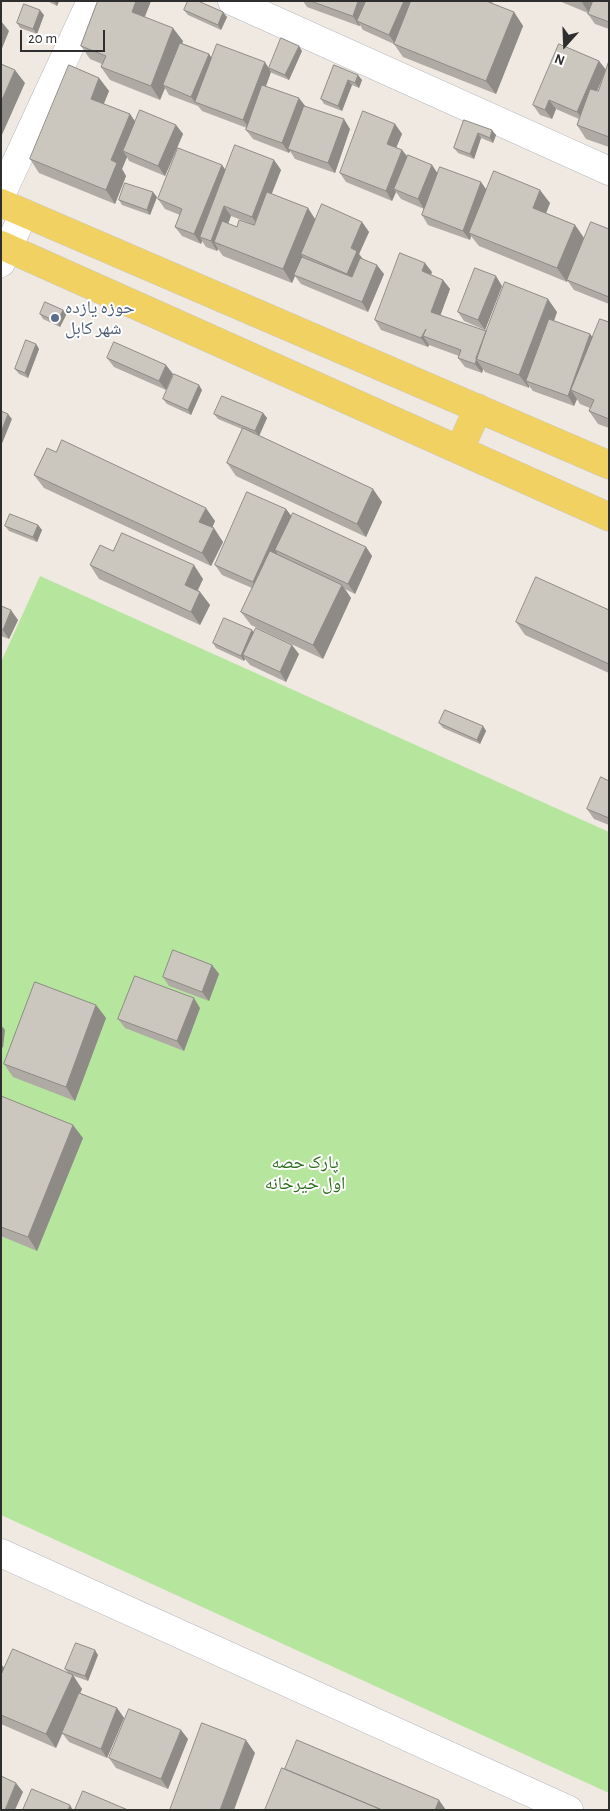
<!DOCTYPE html>
<meta charset="utf-8">
<style>
body{margin:0}
#map{position:relative;width:610px;height:1811px;overflow:hidden;background:#efe9e1;font-family:"Alegreya Sans",sans-serif}
canvas{display:block}
.frame{position:absolute;inset:0;border:2px solid #2e2e2e;pointer-events:none}
.north{position:absolute;left:540px;top:20px;width:50px;height:50px;-webkit-text-stroke:4px #fff;paint-order:stroke;rotate:200deg;font-size:14px;font-weight:700;line-height:20px;text-align:center;color:#2e2e2e}
.north::after{content:'';display:block;margin:auto;width:18px;height:22px;background:#2e2e2e;clip-path:polygon(50% 0,100% 100%,50% 72%,0 100%)}
.scale{position:absolute;left:20px;top:30px;width:85px;height:22px;box-sizing:border-box;border:2px solid #2e2e2e;border-top:0;padding-left:6px;font-size:15px;line-height:18px;white-space:nowrap;color:#2e2e2e;-webkit-text-stroke:4px #fff;paint-order:stroke}
</style>
<div id="map">
<canvas width="610" height="1811"></canvas>
<div class="frame"></div>
<div class="north">N</div>
<div class="scale">20 m</div>
</div>
<script>
const ctx = document.querySelector('canvas').getContext('2d');
ctx.lineJoin = 'round';
function fillPath(path, color) {
  ctx.fillStyle = color;
  ctx.fill(path, 'evenodd');
}
function trace(path, color, width, dash) {
  ctx.strokeStyle = color;
  ctx.lineWidth = width;
  ctx.lineCap = dash ? 'butt' : 'round';
  ctx.setLineDash(dash || []);
  ctx.stroke(path);
}
function drawText(font, color, halo, rows, align = 'center') {
  ctx.font = font + ' "Alegreya Sans","Noto Naskh Arabic",sans-serif';
  ctx.lineWidth = 4;
  ctx.setLineDash([]);
  ctx.textBaseline = 'middle';
  ctx.strokeStyle = halo;
  ctx.fillStyle = color;
  for (const [text, x, y, turn = 0] of rows) {
    ctx.save();
    ctx.translate(x, y);
    ctx.rotate((+turn || 0) * Math.PI / 180);
    ctx.textAlign = isNaN(turn) ? turn : align;
    if (halo) ctx.strokeText(text, 0, 0);
    ctx.fillText(text, 0, 0);
    ctx.restore();
  }
}
const green = new Path2D(`
 M40,576L609,832V1793L1,1515V662Z`);
const minor = new Path2D(`
 M232,1L609,171
 M1,195L91,1
 M1,263L24,213
 M1,1553L569,1810`);
const major = new Path2D(`
 M1,203L609,465
 M1,245L609,517
 M460,449L478,408`);
const wall = new Path2D(`
 M47,1H59L57,6Z
 M98,1H151L145,17L183,41L182,43L209,54L211,58L269,68L302,51L289,80L272,73L271,72L266,86L350,129L335,173L295,159L290,151L289,153L253,139L246,130L247,128L202,111L198,106L169,95L165,88L160,100L110,80L101,67L102,64L90,59L81,46Z
 M303,1H493L492,4L514,12L523,26L496,94L403,57L394,44L363,30L360,25L359,26L307,7Z
 M559,1H609V29L595,24L588,14V13Z
 M184,10L227,17L221,30L188,15Z
 M44,15L37,34L20,28L17,23Z
 M599,61L606,70L597,91H598L609,61V147L586,139L577,125L579,119L556,109L552,119L540,115L533,105Z
 M334,65L362,80L359,88L352,85L342,111L324,104L321,99Z
 M99,78L109,91L104,104L130,114L135,122L176,125L183,134L165,176L129,161L127,157L122,169L126,176L115,204L39,173L30,159Z
 M464,120L496,135L493,143L481,138L474,159L458,153L454,148Z
 M395,124L402,134L396,147L402,150L408,157L432,165L437,173L481,182L486,190L550,203L546,213L575,225L584,238L567,282L479,246L471,236L470,240L428,225L422,215L424,209L401,199L396,192L392,201L346,182L340,173Z
 M274,160L281,170L271,194L315,220L362,222L369,232L359,254L363,259L384,274L368,312L301,284L295,276L292,283L223,256L218,249L217,251L206,247L202,241L201,244L182,236L175,227L180,215L165,209L158,199L222,165L226,171ZM231,216L254,225L237,227L228,224Z
 M157,197L150,215L122,205L119,200Z
 M609,229V304L574,290L567,280Z
 M432,272L431,275L443,280L450,289L440,315L486,331L557,312L554,321L590,334L593,337L609,322V428L598,424L589,411L590,408L580,404L577,399L574,406L533,391L529,386V388L485,372L483,369L482,373L465,367L458,358L459,356L429,345L428,347L381,330L375,320Z
 M502,286L485,330L464,321L458,312Z
 M63,310L66,315L60,327L43,319L40,314Z
 M36,344L39,349L28,378L19,374L15,369Z
 M107,358L173,374L166,390L114,367Z
 M202,390L191,415L167,404L163,399Z
 M263,413L267,418L259,436L382,502L366,537L236,476L227,463L242,429L218,419L214,414Z
 M56,452L215,521L212,528L223,542L211,566L44,488L34,475Z
 M286,509L291,516L366,547L372,556L355,594L345,589L351,598L323,659L251,625L241,612L252,588L222,575L215,565Z
 M38,525L42,530L37,542L9,531L5,526Z
 M113,551L203,579L198,590L200,592L210,605L200,625L99,579L90,565Z
 M1,606L18,620L9,639L1,636Z
 M609,610V673L525,635L516,622Z
 M254,632L299,654L286,682L250,665L245,659L244,661L216,648L213,643Z
 M439,723L483,726L486,731L480,744L443,728Z
 M609,781V825L594,819L587,809Z
 M212,965L219,974L209,1001L169,986L163,977Z
 M96,1005L106,1018L75,1101L13,1077L4,1064Z
 M200,1008L184,1051L125,1028L118,1019Z
 M1,1096L83,1138L37,1251L1,1236Z
 M98,1655L88,1681L71,1675L82,1689L80,1693L117,1708L124,1718L107,1758L69,1742L62,1733L56,1748L1,1724V1664L4,1668L69,1674L65,1669Z
 M188,1739L168,1789L116,1768L109,1758Z`);
const shadedWall = new Path2D(`
 M54,1H59L57,6Z
 M136,1H151L141,25L132,12Z
 M358,1H368L357,21L360,25L359,26L353,16Z
 M404,1H410L413,5L396,45L389,35Z
 M581,1H593L589,13Z
 M40,10L44,15L37,34L33,29Z
 M223,12L227,17L221,30L218,25Z
 M514,12L523,26L496,94L486,81Z
 M1,21L9,31L1,51Z
 M173,28L183,41L165,86L163,85L165,88L160,100L151,86Z
 M299,46L302,51L289,80L285,75Z
 M209,54L216,64L195,102L198,106L191,97Z
 M599,61L606,70L584,121L577,112Z
 M265,62L271,72L250,129L243,120Z
 M15,70L25,83L1,137V102Z
 M358,75L362,80L359,88L355,83Z
 M99,78L109,91L100,112L91,99Z
 M348,80L352,85L342,111L338,106Z
 M299,98L306,107L288,149L290,151L289,153L282,143Z
 M549,100L556,109L552,119L545,110Z
 M130,114L139,127L123,151L127,157L122,169L126,176L115,204L106,190L111,160Z
 M344,119L350,129L335,173L328,163Z
 M395,124L402,134L394,153L387,144Z
 M176,125L183,134L165,176L158,166Z
 M492,130L496,135L493,143L490,138Z
 M478,133L481,138L474,159L470,154Z
 M402,150L409,159L394,189L396,192L392,201L386,191Z
 M274,160L281,170L259,227L252,217Z
 M222,165L228,174L200,237L202,241L201,244L194,234Z
 M432,165L438,174L424,209L418,199Z
 M481,182L488,192L469,233L471,236L470,240L463,231Z
 M540,190L550,203L543,221L533,208Z
 M153,192L157,197L150,215L147,210Z
 M224,206L231,216L220,245L214,242L218,249L217,251L211,241Z
 M308,208L317,222L301,254L303,257L292,283L283,269Z
 M362,222L369,232L359,254L364,261L354,283L347,274L351,248Z
 M575,225L584,238L567,282L557,268Z
 M425,263L432,272L428,281L422,271Z
 M377,265L384,274L368,312L362,302Z
 M496,276L502,286L485,330L478,320Z
 M443,280L450,289L438,322L431,312Z
 M548,299L557,312L531,383L526,381L529,386V388L519,375Z
 M63,310L66,315L60,327L57,322Z
 M426,329L423,336L429,345L428,347L421,338Z
 M590,334L597,344L571,390L577,399L574,406L568,396Z
 M36,344L39,349L28,378L25,373Z
 M476,359L483,369L482,373L475,364Z
 M166,365L173,374L166,390L159,381Z
 M199,385L202,390L191,415L188,410Z
 M263,413L267,418L259,436L255,431Z
 M8,414L12,419L1,446V432Z
 M373,489L382,502L366,537L357,524Z
 M206,508L215,521L209,535L199,522Z
 M286,509L293,518L275,550L277,553L260,592L253,582Z
 M38,525L42,530L37,542L33,537Z
 M214,528L223,542L211,566L202,553Z
 M366,547L372,556L355,594L348,584Z
 M194,565L203,579L194,598L185,585Z
 M342,585L351,598L323,659L313,645Z
 M200,592L210,605L200,625L191,612Z
 M11,610L18,620L9,639L3,630Z
 M252,630L256,635L243,655L245,659L244,661L241,656Z
 M292,645L299,654L286,682L280,672Z
 M483,726L486,731L480,744L477,740Z
 M212,965L219,974L209,1001L202,992Z
 M194,998L200,1008L184,1051L177,1041Z
 M96,1005L106,1018L75,1101L66,1087Z
 M1,1025L5,1030L3,1048L1,1046Z
 M73,1125L83,1138L37,1251L28,1237Z
 M95,1650L98,1655L88,1681L85,1676Z
 M1,1664L7,1672L1,1688Z
 M73,1675L82,1689L56,1748L46,1734Z
 M117,1708L124,1718L107,1758L101,1749Z
 M181,1730L188,1739L168,1789L161,1779Z
 M246,1740L255,1753L234,1810H220Z
 M16,1783L23,1792L15,1810H5Z
 M439,1800L446,1810H435Z
 M70,1805L73,1810H68Z`);
const building = new Path2D(`
 M98,1H136L132,12L173,28L151,86L101,67L106,56L81,46Z
 M188,1H198L223,12L218,25L184,10Z
 M311,1H358L353,16Z
 M366,1H404L389,35L357,21Z
 M411,1H486L514,12L486,81L394,44Z
 M593,1H609V22L588,14Z
 M24,4L40,10L33,29L17,23Z
 M281,38L299,46L285,75L269,68Z
 M180,43L209,54L191,97L163,85Z
 M217,44L265,62L243,120L195,102Z
 M559,44L599,61L577,112L549,100L545,110L533,105Z
 M609,61V137L577,125L590,89L598,91Z
 M1,64L15,70L1,102Z
 M69,65L99,78L91,99L130,114L111,160L117,163L106,190L30,159Z
 M334,65L358,75L355,83L348,80L338,106L321,99Z
 M262,85L299,98L282,143L246,130Z
 M304,106L344,119L328,163L288,149Z
 M140,110L176,125L158,166L123,151Z
 M363,111L395,124L387,144L402,150L386,191L340,173Z
 M464,120L492,130L490,138L478,133L470,154L454,148Z
 M235,145L274,160L252,217L224,206L211,241L200,237Z
 M178,148L222,165L194,234L175,227L182,209L158,199Z
 M408,155L432,165L418,199L394,189Z
 M440,167L481,182L463,231L422,215Z
 M494,171L540,190L533,208L575,225L557,268L469,233Z
 M125,183L153,192L147,210L119,200Z
 M267,192L308,208L283,269L214,242L222,221L237,227L239,220L254,225Z
 M322,204L362,222L351,248L357,251L347,274L301,254Z
 M591,222L609,229V297L567,280Z
 M400,253L425,263L422,271L443,280L431,312L486,331L475,364L458,358L461,350L423,336L426,329L421,338L375,320Z
 M302,257L352,277L360,258L377,265L362,302L294,275Z
 M475,268L496,276L478,320L458,312Z
 M505,282L548,299L519,375L476,359Z
 M45,302L63,310L57,322L40,314Z
 M549,319L590,334L568,396L526,381Z
 M600,319L609,322V419L589,411L594,400L571,390Z
 M26,340L36,344L25,373L15,369Z
 M114,342L166,365L159,381L107,358Z
 M174,374L199,385L188,410L163,399Z
 M222,396L263,413L255,431L214,414Z
 M1,411L8,414L1,432Z
 M243,428L373,489L357,524L227,463Z
 M62,440L206,508L199,522L214,528L202,553L34,475L47,448L56,452Z
 M247,492L286,509L253,582L215,565Z
 M293,513L366,547L348,584L275,550Z
 M10,514L38,525L33,537L5,526Z
 M122,533L194,565L185,585L200,592L191,612L90,565L100,545L113,551Z
 M270,551L342,585L313,645L241,612Z
 M536,577L609,610V664L516,622Z
 M1,606L11,610L3,630L1,629Z
 M224,618L252,630L241,656L213,643Z
 M256,628L292,645L280,672L243,655Z
 M445,710L483,726L477,740L439,723Z
 M601,777L609,781V818L587,809Z
 M173,950L212,965L202,992L163,977Z
 M135,976L194,998L177,1041L118,1019Z
 M35,982L96,1005L66,1087L4,1064Z
 M1,1096L73,1125L28,1237L1,1227Z
 M76,1643L95,1650L85,1676L65,1669Z
 M13,1649L73,1675L46,1734L1,1715V1675Z
 M79,1693L117,1708L101,1749L62,1733Z
 M129,1709L181,1730L161,1779L109,1758Z
 M202,1723L246,1740L220,1810H170Z
 M297,1740L439,1800L435,1810H382L285,1769Z
 M282,1768L382,1810H265Z
 M1,1776L16,1783L5,1810H1Z
 M32,1789L70,1805L68,1810H23Z
 M83,1791L128,1810H75Z`);
const markers = [
 [55,318,5,"#5c6f8a"]
];
const serviceNames = [
 ["حوزه یازده",65,308],
 ["شهر کابل",65,329]
];
const parkNames = [
 ["پارک حصه",305,1163],
 ["اول خیرخانه",305,1184]
];
fillPath(green, '#b6e59e');
trace(minor, '#b4b7c1', 29);
trace(major, '#c9c9c9', 29);
trace(minor, '#fff', 28);
trace(major, '#f2d163', 28);
fillPath(wall, '#afaba4');
fillPath(shadedWall, '#8e8b86');
fillPath(building, '#cbc7bf');
trace(building, '#8e8b86', 1);
for (const [x, y, r, color] of markers) {
  const dot = new Path2D();
  dot.arc(x, y, r, 0, 2 * Math.PI);
  ctx.fillStyle = color;
  ctx.fill(dot);
  trace(dot, '#fff', 2);
}
drawText('18px', '#4e5e75', '#fff', serviceNames, 'left');
drawText('18px', '#2c6e1b', '#fff', parkNames);
</script>
